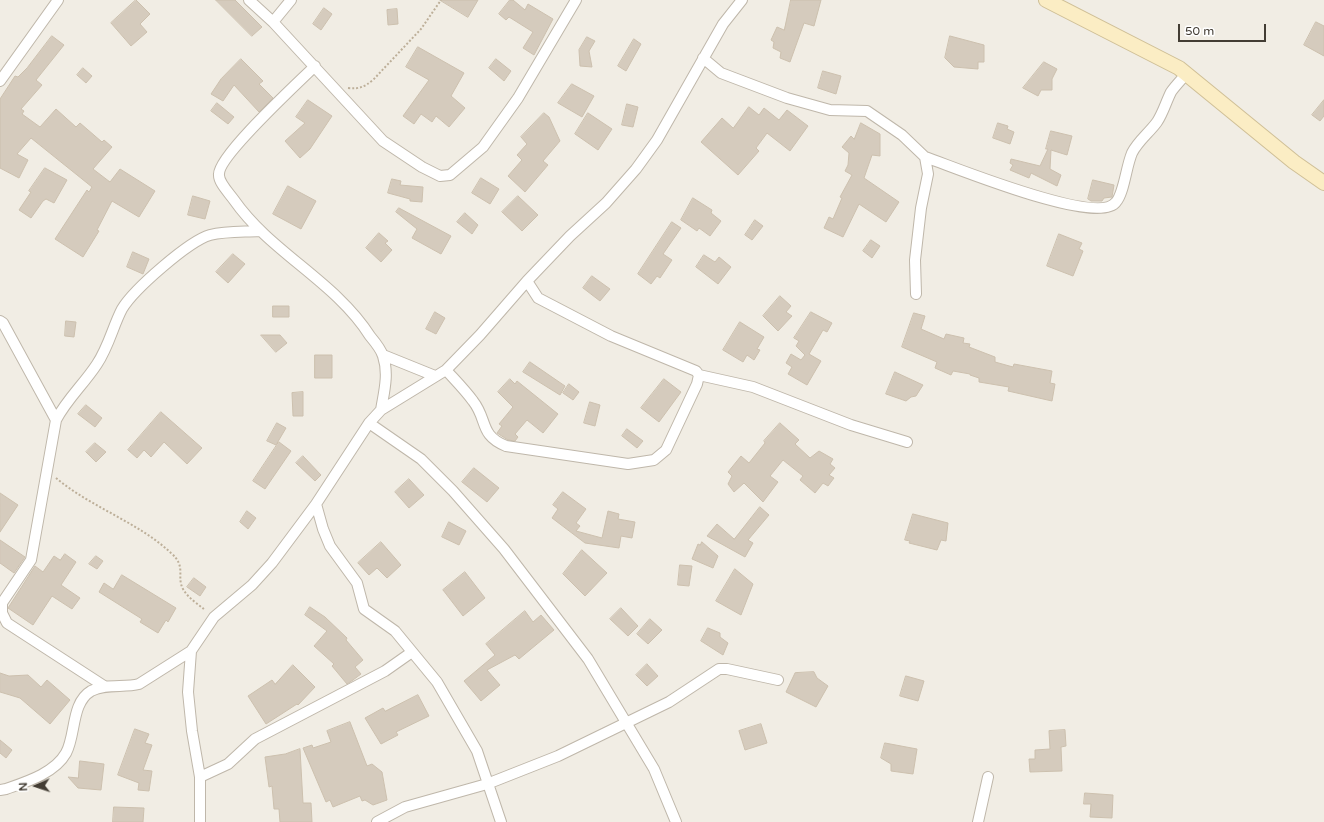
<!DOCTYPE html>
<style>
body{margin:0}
#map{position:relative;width:1324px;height:822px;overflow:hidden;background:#f1ede4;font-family:"Varela Round",sans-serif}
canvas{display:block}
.north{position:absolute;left:16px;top:766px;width:40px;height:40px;-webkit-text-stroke:3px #fff;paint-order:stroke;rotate:267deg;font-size:11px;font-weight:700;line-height:16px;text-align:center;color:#433d34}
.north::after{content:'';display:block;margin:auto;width:14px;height:18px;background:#433d34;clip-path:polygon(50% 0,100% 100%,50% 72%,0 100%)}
.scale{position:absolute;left:1178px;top:24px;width:88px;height:18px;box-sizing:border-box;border:2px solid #433d34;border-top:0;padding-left:5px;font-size:12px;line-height:14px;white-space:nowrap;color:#433d34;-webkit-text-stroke:3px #fff;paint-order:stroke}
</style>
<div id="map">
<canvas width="1324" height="822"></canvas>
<div class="north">N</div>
<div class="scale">50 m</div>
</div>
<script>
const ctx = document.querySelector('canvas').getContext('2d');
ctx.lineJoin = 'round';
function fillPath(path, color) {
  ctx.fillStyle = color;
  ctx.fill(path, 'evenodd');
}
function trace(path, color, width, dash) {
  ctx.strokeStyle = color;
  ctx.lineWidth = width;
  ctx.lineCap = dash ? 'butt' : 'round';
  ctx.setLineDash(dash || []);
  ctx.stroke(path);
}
const building = new Path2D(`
 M136,0L150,14L140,24L147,32L131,46L111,23Z
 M216,0H235L262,27L252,36Z
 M440,0H478L468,17Z
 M510,0H513L525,10L528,4L553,19L534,55L523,48L533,32L509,17L506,20L499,14Z
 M791,0H821L814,26L804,23L790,62L780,58L781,52L773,48L774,42L771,40L777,27L784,30Z
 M324,8L332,14L321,30L313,24Z
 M397,9L398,24L388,25L387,10Z
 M1316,22L1324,26V56L1304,45Z
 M52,36L64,45L36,80L42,85L21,109L24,111L22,114L40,127L56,109L76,127L80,123L102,142L104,140L112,147L93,169L110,182L120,169L155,191L139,217L112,201L97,230L99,231L83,257L55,239L87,190L89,192L92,187L31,138L17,154L28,160L19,178L0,168V99L15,76L18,77L27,68Z
 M950,36L984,45V62H978V69L954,67L945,58Z
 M587,37L595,41L589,51L592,67L580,66L579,50Z
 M634,39L641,44L626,71L618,66Z
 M418,47L464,73L451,96L465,108L449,127L436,116L432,122L421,114L414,124L403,116L429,80L406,67Z
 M241,59L263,81L259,84L273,98L259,112L234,85L223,101L211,94L221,79Z
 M496,59L511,71L504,81L489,68Z
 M1044,62L1057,69L1052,79V90H1041L1038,96L1023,88Z
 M83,68L92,76L86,83L77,75Z
 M823,71L841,76L836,94L818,88Z
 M572,84L594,96L582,117L558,103Z
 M308,100L332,116L310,149L300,158L285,141L305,123L296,117Z
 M1324,100V116L1320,121L1312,115Z
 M217,103L234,117L228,124L211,111Z
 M627,104L638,107L633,127L622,125Z
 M749,107L759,115L764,108L779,120L787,110L808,126L790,151L767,133L756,148L759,151L738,175L701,142L722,118L733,128Z
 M544,113L549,117L560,141L543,161L548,165L525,192L508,176L522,160L517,155L527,144L521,137Z
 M588,113L612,129L598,150L575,134Z
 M861,123L880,134V156L872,155L864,178L899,202L886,222L859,204L843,237L824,228L829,217L833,219L842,198L840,197L852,175L845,171L848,165L849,153L842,147L851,136L854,139Z
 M998,123L1008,126L1007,129L1014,132L1010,144L993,138Z
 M1051,131L1072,136L1067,155L1051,150L1050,169L1061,175L1057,186L1031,173L1029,178L1010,170L1013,165L1010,163L1011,159L1040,166L1048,149H1046Z
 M45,168L67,180L54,203L46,199L43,201L31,218L19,210L31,192L29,191Z
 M481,178L499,189L490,204L472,193Z
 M392,179L401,181L400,185L423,187L422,202L410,201V199L388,193Z
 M1093,180L1114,185L1112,197L1104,198L1102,201H1091L1088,199Z
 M288,186L316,201L301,229L273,214Z
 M193,196L210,201L205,219L188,215Z
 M518,196L538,215L522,231L502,212Z
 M693,198L712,210L711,213L721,221L710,236L699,228L697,231L681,220Z
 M399,208L451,236L441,254L412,238L417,229L396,212Z
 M465,213L478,225L472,234L457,222Z
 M755,220L763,226L752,240L745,235Z
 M672,222L681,228L663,254L672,260L660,278L657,276L651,284L638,274Z
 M379,233L388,241L385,243L392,250L381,262L366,248Z
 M1059,234L1082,243L1079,249L1083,251L1073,276L1047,266Z
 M871,240L880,246L872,258L863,251Z
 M133,252L149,259L143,274L127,267Z
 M233,254L245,264L228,283L216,272Z
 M704,255L715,262L719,257L731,267L718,284L696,267Z
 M592,276L610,289L600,301L583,288Z
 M780,296L791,306L786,312L792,316L778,331L763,316Z
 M273,306H289V317H273Z
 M435,312L445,318L436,334L426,329Z
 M811,312L832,323L827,332L823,330L809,354L821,361L807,385L788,374L792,367L786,363L791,354L801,360L805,355L796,346L799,341L794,338Z
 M914,313L925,316L921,329L944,339L946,334L964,338L963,343L970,344L969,347L995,357V362L1013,367L1014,364L1052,371L1050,383L1055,384L1052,401L1008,391L1009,387L979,382V378L970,375V374L953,371L951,375L935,368L937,362L902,347Z
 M66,321L76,322L74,337L65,336Z
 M740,322L764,337L757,349L760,350L754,360L747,355L743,362L723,350Z
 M261,335H280L287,343L276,352Z
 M315,355H332V378H315Z
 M530,362L565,386L560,395L523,372Z
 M895,372L923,385L916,396L911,397L906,401L886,394Z
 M510,379L515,384L517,381L558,414L543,433L527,420L515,434L518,437L515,441L508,440L497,433L502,426L499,424L513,407L498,392Z
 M664,379L681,392L659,422L641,408Z
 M569,384L579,392L573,400L563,393Z
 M303,392V416H293L292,393Z
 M590,402L600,405L595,426L584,423Z
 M86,405L102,418L95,427L78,414Z
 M161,412L202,448L187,464L164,442L151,457L144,450L137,458L128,450Z
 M277,423L286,428L276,445L267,441Z
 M780,423L799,440L795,444L810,458L819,451L833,459L830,464L835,468L829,475L834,478L828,486L823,483L815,493L800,480L803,476L783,460L770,476L778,482L763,502L744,483L734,492L728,484L732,476L728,472L741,456L749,463L765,443L764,441Z
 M627,429L643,441L637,448L622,436Z
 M279,442L291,451L265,489L253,481Z
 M95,443L106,452L96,462L86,452Z
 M303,456L321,475L315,481L296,463Z
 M474,468L499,488L487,502L462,482Z
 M409,479L424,495L409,508L395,492Z
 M563,492L586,509L576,523L580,526L576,531L602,538L608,511L619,514L618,519L635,522L632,538L621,536L619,548L585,543L552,518L558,509L553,505Z
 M0,493L18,505L0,532Z
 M760,507L769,515L748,540L753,543L745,557L707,536L717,524L734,539Z
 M247,511L256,518L248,529L240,522Z
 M913,514L948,523L946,541L941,540L937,550L909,543L910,541L905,540Z
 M449,522L466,531L459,545L442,537Z
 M0,540L25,557L14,573L0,563Z
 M381,542L401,565L387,578L377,568L369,575L358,563Z
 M702,542L718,556L713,568L692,559L698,544L700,545Z
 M582,550L607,573L585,596L563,574Z
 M65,554L76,562L61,585L80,598L72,609L52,596L33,625L8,608L35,566L43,572L54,556L60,560Z
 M96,556L103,561L97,569L89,564Z
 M680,565L692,566L689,586L678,585Z
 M735,569L753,584L741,615L716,601Z
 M465,572L485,598L463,616L443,590Z
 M122,575L176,608L168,622L166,620L158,633L140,622L142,619L99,592L104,583L113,589Z
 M194,578L206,587L200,596L187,587Z
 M310,607L325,617L347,638L346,640L363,660L355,667L361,674L353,680L347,684L332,666L334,664L314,646L327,631L305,615Z
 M621,608L638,626L628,636L610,619Z
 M525,611L533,622L541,615L554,630L519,659L515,655L487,670L500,685L481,701L464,681L495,655L486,644Z
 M650,619L662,630L648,644L637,634Z
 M708,628L720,633V637L728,643L723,655L701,641Z
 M647,664L658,676L647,686L636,675Z
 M293,665L315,687L298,705L297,704L266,724L248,696L272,680L275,684Z
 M814,672L817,678L828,686L816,707L786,692L795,673Z
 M0,673L9,676L28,675L41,687L47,680L70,700L50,724L20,698L0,692Z
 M906,676L924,681L918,701L900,696Z
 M418,695L429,716L396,732L398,735L381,744L365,718L383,708L385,711Z
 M350,722L367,766L372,764L382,772L387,800L373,805L365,800L362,801L360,796L333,807L330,800L326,802L303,748L312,745L313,748L331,742L327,731Z
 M761,724L767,743L745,750L739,731Z
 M135,729L149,734L145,743L152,745L143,770L152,771L149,791L138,790L139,783L118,775Z
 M1065,730L1066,746L1061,747L1062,771L1030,772L1029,759H1035V750L1050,749L1049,731Z
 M0,740L12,750L6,758L0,753Z
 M885,743L917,749L913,774L891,771V764L881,758Z
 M300,749L303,803H311L312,822H280L279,809H274L272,786L269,787L265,757L285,754Z
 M80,761L104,764L101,790L78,788L68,777L78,778Z
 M1085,793L1113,795L1112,818L1090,817L1091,804H1084Z
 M114,807L144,808L143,822H113Z`);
const path = new Path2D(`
 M348,88C360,89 364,87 373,80L421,29L441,0
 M56,478C92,508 138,522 171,553C187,567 176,576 183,589C188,598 198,604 205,610`);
const street = new Path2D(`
 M249,0L273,22L383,141L422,167L440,176L450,175L483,147L518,98L576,0
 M273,22L291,0
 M703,58L721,73L787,98L830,110L867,111L902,135L925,157L928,174L921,208L915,260L916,294
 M315,66C298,83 219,155 219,174C218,182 229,193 234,200C271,253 335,281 370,336C375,342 381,349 383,356C389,374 384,392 381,410
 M0,81L58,0
 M925,157C952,166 1098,227 1116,202C1124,193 1126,167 1132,153C1138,141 1149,133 1157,122C1163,113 1166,102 1171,92C1175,86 1182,79 1187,73
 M0,321L3,323L56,420
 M383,355L435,376
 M446,370C455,380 465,390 473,401C488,420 479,435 506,446L628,464L654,460L666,450L697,384L699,375L696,371L611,336L538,298L527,281
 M699,375L753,387L851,425L907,442
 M369,423L421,459L453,491L504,549L588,659L654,769L676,822
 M316,504L323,529L330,546L357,583L364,609L395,631L437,682L477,751L501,822
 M104,686L7,623L2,613V603L31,560L56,420C67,399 84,384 97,364C109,346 113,326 122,309C134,289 189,241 210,235C226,231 243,232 259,231
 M200,777L228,764L255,739L385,671L412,652
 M0,790L6,789C26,782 55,773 66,753C76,735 71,703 91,691C106,683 124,688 139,684L191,651
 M200,822V777L192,731L188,692L191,651L214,617L252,585L272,563L316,504L369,423L381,410L446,370L480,335L527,281L570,236L606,203L636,169L657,140L723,24L742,0
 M377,822L405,807L487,784L558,756L669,702L719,669H727L778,680
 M978,822L988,777`);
const secondary = new Path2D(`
 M1046,0L1179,68L1294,162L1324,183`);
fillPath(building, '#d5cbbd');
trace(building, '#ccc0ae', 1);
trace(street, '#bfb7aa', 12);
trace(secondary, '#cfbf96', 16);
trace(path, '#bdaf99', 2, [2, 2]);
trace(street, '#fff', 10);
trace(secondary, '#fbedc4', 14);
</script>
